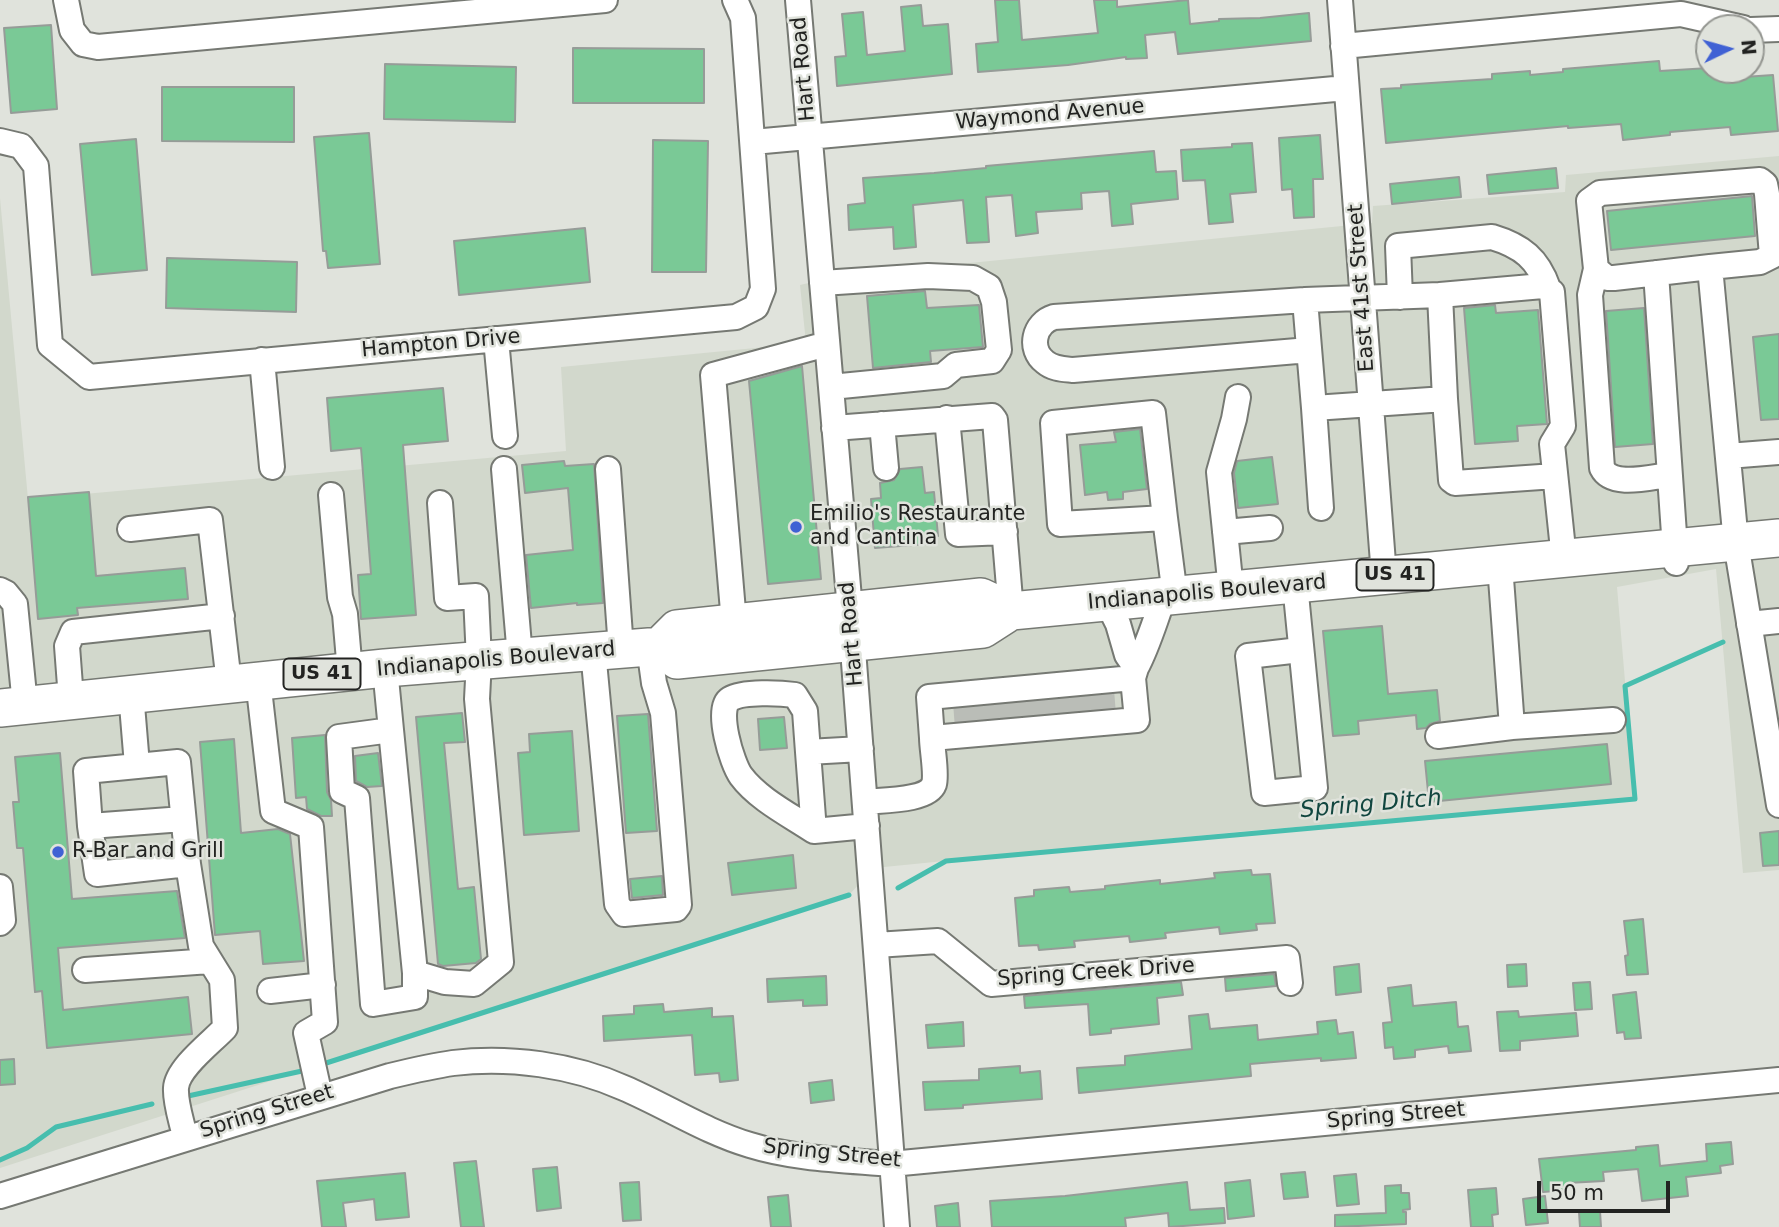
<!DOCTYPE html>
<style>
body{margin:0}
#map{position:relative;width:1779px;height:1227px;overflow:hidden;background:#e0e3dc;font-family:"DejaVu Sans",sans-serif}
canvas{display:block}
.north{position:absolute;left:1695px;top:14px;width:70px;height:70px;box-sizing:border-box;background:#e0e3dc;border:2px solid #949691;border-radius:50%;rotate:85deg;font-size:19px;font-weight:700;line-height:28px;text-align:center;color:#222321}
.north::after{content:'';display:block;margin:auto;width:24px;height:32px;background:#4061d4;clip-path:polygon(50% 0,100% 100%,50% 72%,0 100%)}
.scale{position:absolute;left:1537px;top:1181px;width:133px;height:32px;box-sizing:border-box;border:4px solid #222321;border-top:0;padding-left:9px;font-size:21px;line-height:24px;white-space:nowrap;color:#222321;-webkit-text-stroke:5px #e0e3dc;paint-order:stroke}
</style>
<div id="map">
<canvas width="1779" height="1227"></canvas>
<div class="north">N</div>
<div class="scale">50 m</div>
</div>
<script>
const ctx = document.querySelector('canvas').getContext('2d');
ctx.lineJoin = 'round';
function fillPath(path, color) {
  ctx.fillStyle = color;
  ctx.fill(path, 'evenodd');
}
function trace(path, color, width, dash) {
  ctx.strokeStyle = color;
  ctx.lineWidth = width;
  ctx.lineCap = dash ? 'butt' : 'round';
  ctx.setLineDash(dash || []);
  ctx.stroke(path);
}
function drawText(font, color, halo, rows, align = 'center') {
  ctx.font = font + ' "DejaVu Sans",sans-serif';
  ctx.lineWidth = 5;
  ctx.setLineDash([]);
  ctx.textBaseline = 'middle';
  ctx.strokeStyle = halo;
  ctx.fillStyle = color;
  for (const [text, x, y, turn = 0] of rows) {
    ctx.save();
    ctx.translate(x, y);
    ctx.rotate((+turn || 0) * Math.PI / 180);
    ctx.textAlign = isNaN(turn) ? turn : align;
    if (halo) ctx.strokeText(text, 0, 0);
    ctx.fillText(text, 0, 0);
    ctx.restore();
  }
}
const built = new Path2D(`
 M1779,156V870L1743,873L1716,569L1617,587L1635,799L1247,831L874,868L849,895L0,1168V198L28,499L566,451L561,367L806,343L800,285L839,276L1372,223L1373,206L1565,192L1566,175Z`);
const stream = new Path2D(`
 M898,888L946,861L1635,799L1625,686L1723,642
 M320,1065L849,895
 M188,1096L302,1071
 M0,1160L27,1148L56,1127L152,1104`);
const building = new Path2D(`
 M995,0H1019L1022,40L1098,33L1094,0H1117V7L1188,0L1190,24L1219,21V19L1260,18L1309,13L1311,41L1178,54L1175,32L1145,35L1147,58L1126,59V57L1068,65L978,72L976,44L998,42Z
 M921,5L923,26L948,24L952,74L837,86L835,57L846,56L842,14L863,12L867,55L905,51L901,7Z
 M51,25L57,109L11,113L4,28Z
 M573,48L704,49V103H573Z
 M1659,61L1660,71L1709,68V70H1714L1715,79L1773,75L1778,131L1731,135L1730,127L1670,132V135L1623,140L1621,124L1568,128V126L1386,143L1381,89L1401,88V85L1492,79V74L1530,71V75L1563,72V69Z
 M385,64L516,67L515,122L384,119Z
 M162,87H294V142L162,141Z
 M369,133L380,264L328,268L326,251H323L314,137Z
 M1320,135L1323,179H1313L1314,217L1294,218L1292,189L1282,190L1279,138Z
 M136,139L147,270L92,275L80,144Z
 M653,140L708,141L706,272H652Z
 M1252,143L1256,192L1230,194L1233,222L1209,224L1205,180L1183,181L1181,150L1232,147V144Z
 M1154,151L1156,172L1176,171L1178,199L1131,204L1133,224L1112,226L1109,191L1081,193L1082,209L1036,212L1038,233L1016,236L1012,195L986,197L989,242L967,243L963,200L913,205L916,247L894,249L893,227L849,230L848,205L865,203L863,178L934,173L986,168V166Z
 M1556,168L1558,188L1489,194L1487,175Z
 M1459,177L1461,197L1392,204L1390,184Z
 M1752,196L1755,236L1611,250L1607,211Z
 M585,228L590,282L459,295L454,241Z
 M167,258L297,262L296,312L166,308Z
 M925,291L927,308L979,305L983,347L930,351L931,362L873,368L867,296Z
 M1495,305L1496,313L1538,310L1547,424L1517,426L1518,441L1475,444L1464,308Z
 M1644,308L1653,444L1615,447L1606,311Z
 M1779,334V419L1761,420L1753,337Z
 M802,366L821,579L768,584L749,381Z
 M443,388L448,441L403,445L416,615L361,619L358,575L371,574L361,448L331,451L327,398Z
 M1140,429L1147,489L1123,492V499L1108,500L1107,492L1085,495L1080,445L1116,442L1114,432Z
 M1272,457L1278,504L1238,508L1234,473L1237,461Z
 M564,461L565,466L594,464L603,603L577,605V603L531,608L526,555L573,550L568,488L525,493L522,465Z
 M922,467L925,493L934,492L938,536L925,537L926,544L875,548L871,499L881,498L880,483L894,480L900,469Z
 M89,492L96,576L185,568L188,599L77,608L78,615L38,619L28,497Z
 M1382,626L1388,694L1437,690L1440,721L1430,724L1426,728L1417,729L1416,715L1358,721L1359,734L1333,736L1323,631Z
 M462,713L465,742L444,743L458,889L474,887L481,959L476,963L443,966L438,964L416,717Z
 M648,714L657,831L626,833L617,716Z
 M784,717L787,748L760,750L758,719Z
 M572,731L579,831L524,835L518,753L530,752L529,734Z
 M325,735L327,792L331,800L332,816H321L307,809L306,797L296,798L292,738Z
 M234,739L241,833L278,829L290,834L304,961L263,964L260,931L215,935L200,742Z
 M1607,744L1611,784L1429,802L1425,761Z
 M60,753L72,899L177,891L185,938L58,948L63,1010L188,997L192,1034L47,1048L42,991L35,992L23,848H17L13,802H19L15,757Z
 M378,753L382,786L367,787L356,781L355,756Z
 M1779,831V865L1763,866L1760,833Z
 M793,855L796,888L732,895L728,863Z
 M1251,870L1252,875L1270,874L1275,923L1256,924L1257,930L1220,934L1219,927L1165,933L1166,938L1130,942L1129,936L1074,941L1075,947L1039,950L1038,945L1019,946L1015,898L1034,896V890L1069,887L1070,892L1105,889V886L1160,880V884L1215,878L1214,873Z
 M662,876L663,895L632,898L630,879Z
 M1643,919L1648,974L1627,975L1625,956L1628,955L1624,921Z
 M1359,964L1361,992L1336,995L1334,967Z
 M1526,964L1527,986L1508,987L1507,965Z
 M1274,974L1276,986L1226,991L1225,978Z
 M826,976L827,1005L803,1006V1000L768,1002L767,979Z
 M1181,982L1183,995L1157,998L1159,1024L1111,1029V1033L1090,1035L1088,1004L1025,1008L1024,996Z
 M1590,982L1592,1009L1575,1010L1573,983Z
 M1411,985L1413,1006L1456,1002L1458,1027L1468,1026L1471,1051L1449,1053L1448,1046L1415,1050V1057L1394,1059L1393,1047L1385,1048L1383,1023L1392,1022L1388,988Z
 M1636,992L1641,1038L1625,1039L1624,1032L1617,1033L1613,995Z
 M663,1004L664,1012L712,1008V1017L733,1016L738,1080L720,1082L719,1073L695,1075L692,1035L604,1041L603,1016L634,1014V1006Z
 M1518,1011L1519,1017L1576,1013L1578,1036L1520,1041V1050L1500,1051L1497,1012Z
 M1208,1014L1210,1029L1257,1025L1258,1040L1318,1034L1317,1022L1336,1020L1338,1034L1353,1032L1356,1058L1321,1061V1058L1250,1064L1251,1076L1079,1093L1077,1068L1125,1065V1056L1192,1049L1189,1016Z
 M963,1022L964,1046L928,1048L926,1025Z
 M14,1059L15,1084L0,1085V1060Z
 M1020,1066V1073L1040,1071L1042,1099L963,1105V1108L925,1110L923,1082L979,1080V1069Z
 M832,1080L834,1100L811,1103L809,1083Z
 M1731,1142L1733,1164L1720,1166L1721,1173L1686,1177L1688,1196L1642,1201L1638,1169L1603,1172L1604,1181L1567,1183V1190L1543,1192L1539,1159L1636,1150V1147L1658,1145L1660,1166L1707,1161L1706,1144Z
 M476,1161L484,1227H461L454,1163Z
 M557,1167L561,1208L537,1211L533,1169Z
 M1305,1172L1308,1197L1284,1199L1281,1174Z
 M405,1173L409,1217L376,1220L374,1199L343,1203L346,1227H322L317,1181Z
 M1356,1174L1359,1204L1337,1206L1334,1176Z
 M1250,1180L1254,1216L1228,1219L1225,1183Z
 M639,1182L641,1220L623,1221L620,1183Z
 M1187,1182L1190,1210L1224,1208L1225,1223L1169,1227L1168,1213L1125,1218L1126,1227H992L990,1201L1065,1196Z
 M1401,1185V1193H1409L1410,1209L1403,1210V1212H1406V1224L1335,1227V1215L1386,1213L1385,1186Z
 M1496,1188L1498,1214L1492,1215L1493,1227H1471L1468,1190Z
 M788,1195L791,1227H771L768,1197Z
 M1545,1196L1548,1223L1526,1225L1523,1199Z
 M958,1203L960,1227H937L935,1206Z
 M1600,1211L1601,1227H1580L1579,1212Z`);
const minorTunnel = new Path2D(`
 M1102,690L1104,715
 M1079,692L1081,717
 M1056,694L1058,719
 M1034,696L1036,721
 M1011,698L1013,724
 M988,701L990,726
 M965,702L967,728`);
const minor = new Path2D(`
 M66,0L72,30L83,44L98,47L605,0
 M798,0L850,610L897,1227
 M1340,0L1384,576
 M1751,30L1779,29
 M1343,46L1681,14L1743,28
 M0,141L21,146L36,166L50,345L89,377L736,317L756,307L763,289L743,18L735,0
 M753,142L1346,88
 M1710,267L1760,262L1772,256L1767,194L1765,184L1760,180L1600,193L1589,201L1596,269L1607,278H1614L1710,267L1736,543L1779,805
 M1596,269L1590,295L1602,468C1612,488 1650,477 1669,475
 M1656,273L1676,563
 M822,283L928,276L973,278L989,287L994,302L999,350L992,361L956,365L943,376L831,387
 M1440,295L1445,399L1314,408L1305,300Z
 M1440,295L1543,286L1552,292L1563,426L1552,444L1564,559
 M1400,297L1398,246L1492,237C1522,246 1538,259 1548,288
 M1305,300L1054,317C1034,323 1028,349 1045,362C1053,369 1064,369 1073,370L1309,350
 M496,339L505,436
 M262,360L272,467
 M1445,399L1451,480L1455,483L1555,476
 M1314,408L1321,508
 M947,418L958,534L1005,532
 M882,424L886,468
 M834,428L992,416L995,420L1011,611
 M1728,456L1779,452
 M504,469L520,657
 M608,469L621,649
 M331,495L340,597L345,614L350,672
 M1165,518L1153,413L1053,423L1060,524L1165,518L1175,596
 M130,529L210,520L229,683
 M1225,532L1270,528
 M1295,584L1315,788L1264,793L1248,656L1300,650
 M0,590L6,593L15,604L25,705
 M1231,590L1219,472L1234,419L1238,397
 M1107,602L1118,624L1127,655L1136,668C1148,646 1155,620 1164,597
 M734,623L713,375L827,344
 M1749,624L1779,621
 M593,651L617,904L624,914L676,909L679,905L663,713L654,683L649,647
 M385,668L391,730
 M1133,678L929,697L932,738L1137,720L1133,678L1136,668
 M258,680L273,811L311,827L325,1022L306,1033L320,1096
 M131,693L137,765
 M71,699L67,646L73,632L222,616
 M1512,727L1613,720
 M1438,736L1512,727L1500,565
 M861,749L808,752L814,831L867,826
 M808,752L805,711L795,695C781,693 743,691 730,699C715,708 732,764 741,776C758,799 790,815 814,831
 M865,802C881,800 928,801 934,784C937,774 932,749 932,738
 M90,826L183,819
 M0,887L3,920L0,923
 M876,945L938,941L991,984L1287,958L1290,983
 M85,970L210,961
 M415,973V997L373,1004L357,798L342,791L339,737L391,730L415,973L445,982L474,984L501,962L477,699L479,660L476,596L447,598L440,503
 M270,991L323,985
 M185,1137C182,1122 175,1103 176,1088C177,1068 212,1042 225,1028L222,980L201,946L188,864L178,762L86,771L90,826L97,874L188,864
 M0,1196L390,1076C411,1071 432,1066 453,1063C509,1056 573,1065 624,1088C666,1106 706,1132 750,1145C795,1159 845,1160 891,1164L1779,1080`);
const highway = new Path2D(`
 M659,647L677,629L981,597L1011,611
 M0,708L385,668L649,647H659L677,660L983,629L1011,611L1779,538`);
const markers = [
 [796,527,7,"#4061d4"],
 [58,852,7,"#4061d4"]
];
const shields = [
 [1395,575,77],
 [322,674,77]
];
const shieldNames = [
 ["US 41",1395,575],
 ["US 41",322,674]
];
const streetNames = [
 ["Hart Road",804,69,-95],
 ["Waymond Avenue",1050,115,-5],
 ["East 41st Street",1362,288,-94],
 ["Hampton Drive",441,344,-5],
 ["Indianapolis Boulevard",1207,593,-5],
 ["Hart Road",852,634,-95],
 ["Indianapolis Boulevard",496,660,-5],
 ["Spring Creek Drive",1096,973,-4],
 ["Spring Street",267,1112,-17],
 ["Spring Street",1396,1116,-5],
 ["Spring Street",832,1154,6]
];
const poiNames = [
 ["Emilio's Restaurante",810,515],
 ["and Cantina",810,539],
 ["R-Bar and Grill",72,852]
];
const waterNames = [
 ["Spring Ditch",1371,805,-5]
];
fillPath(built, '#d2d8cc');
trace(stream, '#47beae', 5);
fillPath(building, '#7ac996');
trace(building, '#969c98', 2);
trace(minorTunnel, '#babdb7', 24, [24, 12]);
trace(minor, '#767973', 28);
trace(highway, '#767973', 40);
trace(minor, '#fff', 24);
trace(highway, '#fff', 37);
for (const [x, y, r, color] of markers) {
  const dot = new Path2D();
  dot.arc(x, y, r, 0, 2 * Math.PI);
  ctx.fillStyle = color;
  ctx.fill(dot);
  trace(dot, '#e0e3dc', 2.5);
}
for (const [x, y, w] of shields) {
  const box = new Path2D();
  box.roundRect(x - w / 2, y - 15.5, w, 31, 5);
  ctx.fillStyle = '#e0e3dc';
  ctx.fill(box);
  trace(box, '#222321', 2);
}
drawText('bold 19px', '#222321', null, shieldNames);
drawText('21px', '#222321', '#e0e3dc', streetNames);
drawText('21px', '#222321', '#e0e3dc', poiNames, 'left');
drawText('italic 23px', '#11463f', '#e0e3dc', waterNames);
</script>
